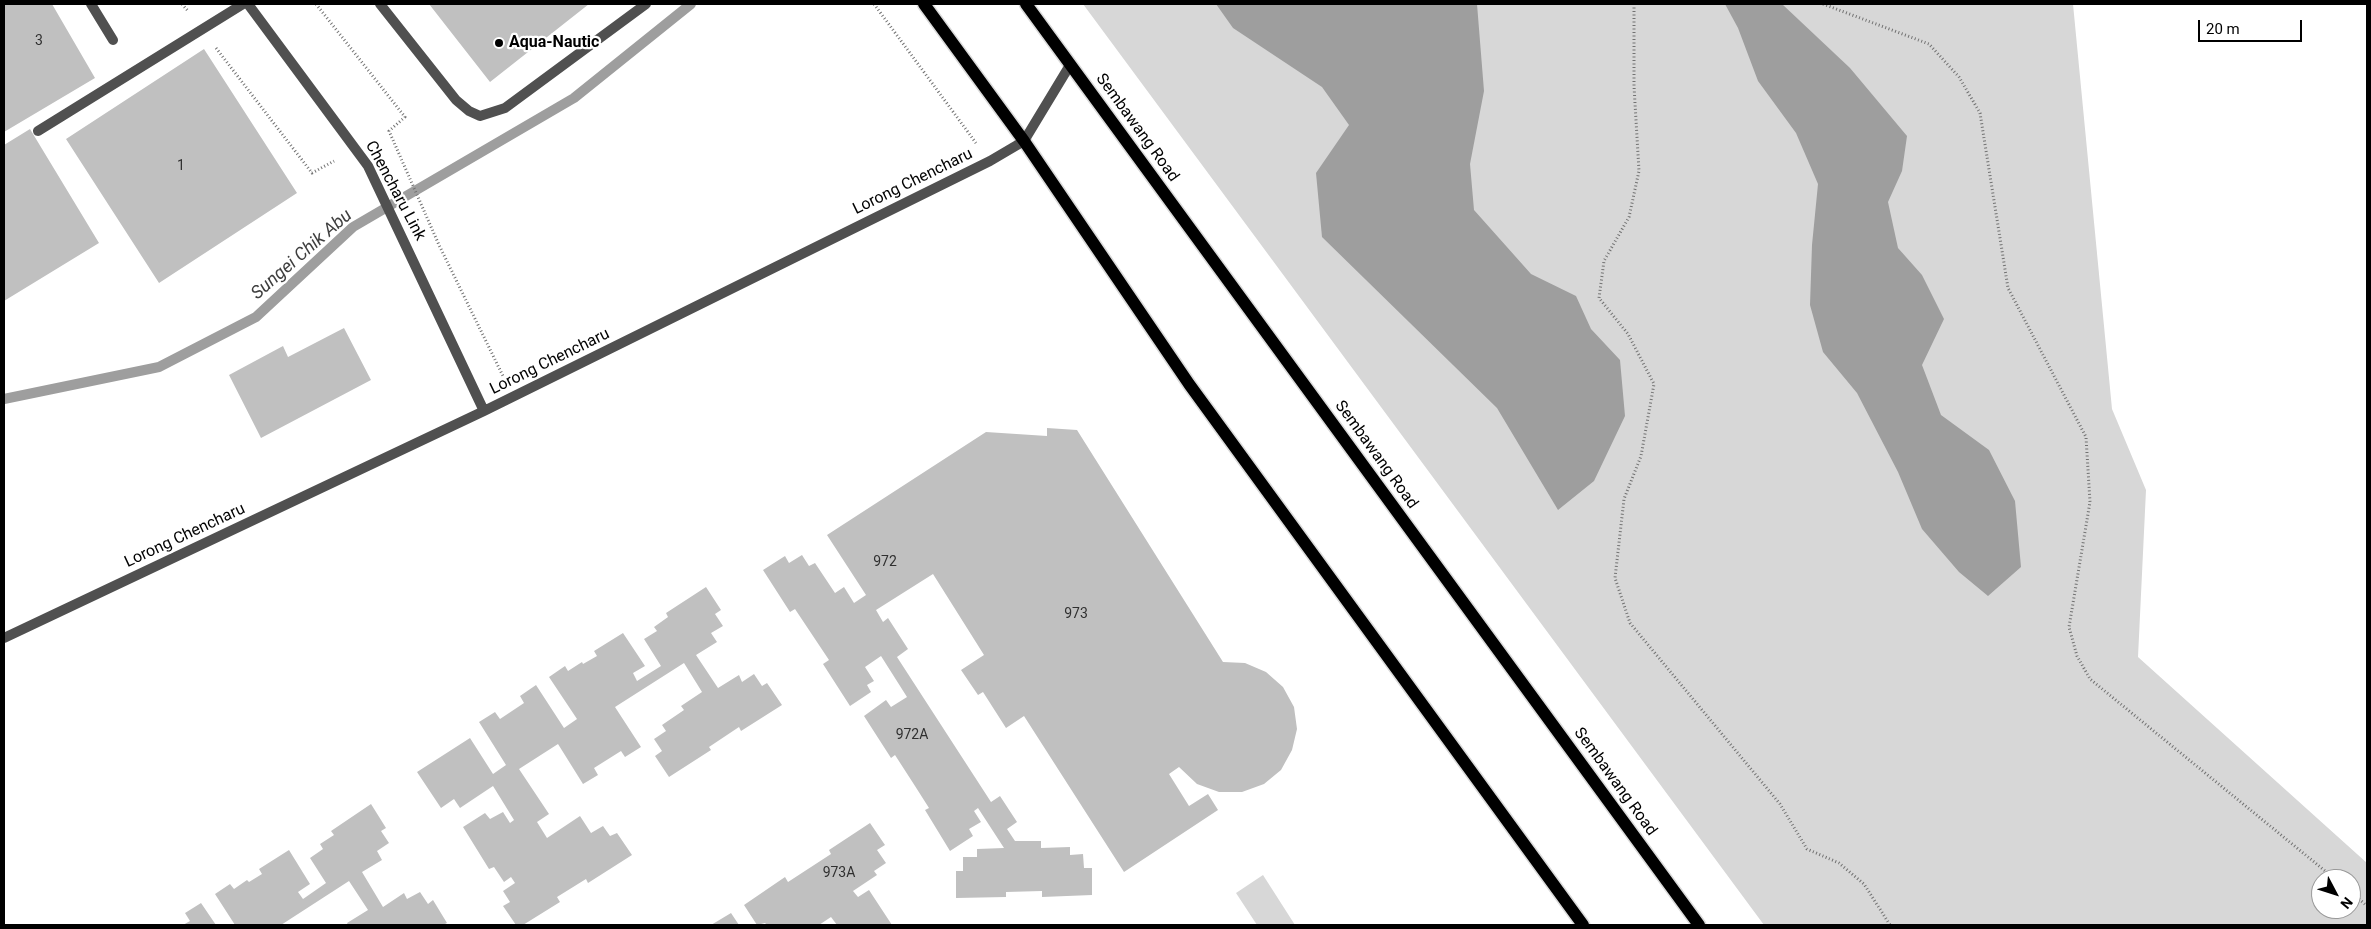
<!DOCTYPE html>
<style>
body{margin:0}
#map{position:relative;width:2371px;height:929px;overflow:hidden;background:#fff;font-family:Roboto,sans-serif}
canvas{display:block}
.frame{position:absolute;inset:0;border:5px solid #000;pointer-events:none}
.north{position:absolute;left:2311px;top:869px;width:50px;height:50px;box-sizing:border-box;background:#fff;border:1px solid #999;border-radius:50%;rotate:130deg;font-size:14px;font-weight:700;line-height:20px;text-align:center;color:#000}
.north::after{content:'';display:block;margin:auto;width:18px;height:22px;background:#000;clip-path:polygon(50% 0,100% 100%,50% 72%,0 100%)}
.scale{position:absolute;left:2198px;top:20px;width:104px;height:22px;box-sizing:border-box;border:2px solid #000;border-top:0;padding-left:6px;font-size:15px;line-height:18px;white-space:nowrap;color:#000;-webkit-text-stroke:4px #fff;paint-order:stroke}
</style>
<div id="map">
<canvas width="2371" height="929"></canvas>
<div class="frame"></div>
<div class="north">N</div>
<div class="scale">20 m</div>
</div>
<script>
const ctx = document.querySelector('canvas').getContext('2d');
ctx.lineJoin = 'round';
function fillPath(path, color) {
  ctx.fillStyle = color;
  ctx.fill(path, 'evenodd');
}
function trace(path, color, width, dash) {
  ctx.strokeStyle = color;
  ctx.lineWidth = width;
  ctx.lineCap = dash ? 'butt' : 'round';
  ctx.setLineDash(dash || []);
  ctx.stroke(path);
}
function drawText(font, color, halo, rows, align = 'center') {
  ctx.font = font + ' Roboto,sans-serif';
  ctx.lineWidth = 4.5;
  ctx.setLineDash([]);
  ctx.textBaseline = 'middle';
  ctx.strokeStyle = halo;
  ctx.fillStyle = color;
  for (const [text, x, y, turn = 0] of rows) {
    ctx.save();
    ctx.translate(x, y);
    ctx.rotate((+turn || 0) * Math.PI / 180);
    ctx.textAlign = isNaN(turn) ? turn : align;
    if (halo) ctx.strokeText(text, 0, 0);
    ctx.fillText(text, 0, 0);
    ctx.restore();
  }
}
const green = new Path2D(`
 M1083,4H2073L2112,409L2146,490L2138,657L2367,863V925H1764ZM2321,879H2351V909H2321Z
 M1263,875L1295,925H1257L1236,893Z`);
const water = new Path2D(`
 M1216,4H1477L1484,91L1470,164L1474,210L1531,274L1576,296L1591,329L1620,360L1625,416L1594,481L1558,510L1497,408L1322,237L1316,173L1349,125L1322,87L1233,28Z
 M1725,4H1782L1850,68L1907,136L1902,171L1888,202L1898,248L1922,275L1944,319L1922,365L1941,415L1989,450L2015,501L2021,567L1988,596L1959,572L1922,529L1898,472L1857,393L1823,352L1810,305L1812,245L1818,184L1796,133L1758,81L1738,28Z`);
const stream = new Path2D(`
 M4,399L159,367L256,317L353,227L574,98L691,4`);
const building = new Path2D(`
 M4,4H52L95,78L4,132Z
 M429,4H589L490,82Z
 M204,49L297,193L159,283L66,139Z
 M30,129L99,243L4,301V145Z
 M344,328L371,380L261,438L229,375L283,346L288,357Z
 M1047,428L1077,430L1223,662L1245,663L1266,672L1283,687L1294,707L1297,729L1292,750L1281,770L1264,784L1242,792H1219L1197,784L1179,767L1169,774L1189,806L1208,794L1218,810L1124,872L1024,716L1006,728L983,692L978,695L961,670L984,655L933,574L876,610L883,622L888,618L908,649L897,657L991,802L1000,796L1017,822L1007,829L1015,841H1041V848L1070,847V855L1083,854L1084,868H1092V895L1042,897V891L1006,892V897L956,898V871H963V857H977V849L1004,848L978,808L974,811L981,822L969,829L973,836L950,851L925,810L929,808L915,786L895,755L891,758L864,716L886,700L891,707L907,697L881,656L865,667L874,681L867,685L871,692L850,706L823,664L829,660L795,609L790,612L763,570L785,556L789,563L802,555L809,566L815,563L835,593L844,587L854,603L866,595L827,535L986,432L1047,436Z
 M706,587L721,610L715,614L723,626L711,633L717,642L696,655L718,688L739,675L742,682L754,674L762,686L767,683L782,705L741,731L739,727L709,747L711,750L669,777L655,756L662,751L654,739L666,731L662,725L684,710L681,706L702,692L684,663L615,707L641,747L625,757L621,751L594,768L598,775L583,784L558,744L519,769L549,814L537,822L547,838L580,816L591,833L603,826L610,836L617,833L632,855L588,883L586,879L557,897L560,902L523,925H516L503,906L510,902L503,891L515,883L511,877L504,882L494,867L489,869L463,827L485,813L490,819L503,812L510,823L514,820L493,786L460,808L454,799L441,808L417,772L470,738L493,774L506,765L479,722L495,712L500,719L524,703L520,696L536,685L564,728L577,719L549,677L565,666L568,671L582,662L583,664L597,656L594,651L623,633L645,666L633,673L637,681L661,666L644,639L657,631L654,627L668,617L666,613Z
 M371,804L386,828L381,831L389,843L377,851L382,860L362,872L383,907L404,893L407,899L420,892L428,904L433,900L447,923L443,925H348L347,923L368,910L349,881L281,925H235L215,894L230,884L234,889L247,880L249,882L262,874L259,869L289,850L310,884L298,892L303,899L326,883L310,858L323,849L320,844L334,835L331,831Z
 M870,823L885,845L877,850L886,863L874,871L877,875L853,891L858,897L869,890L892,925H837L831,917L819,925H767L765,923L757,925L744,905L785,877L788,882L831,854L829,850Z
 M201,903L216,925H183L190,921L185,913Z
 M731,913L739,925H711Z`);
const path = new Path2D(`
 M182,4L188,11
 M316,4L405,117L389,131L439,245L503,376
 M874,4L976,143
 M1634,4V86L1639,171L1629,217L1604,261L1599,298L1628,334L1654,384L1641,456L1624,499L1615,578L1630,623L1780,804L1807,849L1839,863L1864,884L1890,925
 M1823,4L1929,44L1959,77L1980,113L2008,288L2086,437L2090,502L2069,627L2077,656L2090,679L2335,879
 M216,48L312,173L334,161
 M2351,892L2367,906`);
const service = new Path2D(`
 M91,4L113,40
 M380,4L456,100L469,111L480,116L505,108L646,4
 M38,131L243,4`);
const minor = new Path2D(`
 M248,4L368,166L484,411
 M4,638L484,411L990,161L1024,141L1070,65`);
const primary = new Path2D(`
 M924,4L1024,141L1189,384L1583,925
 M1026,4L1699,925`);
const markers = [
 [499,43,5,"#000"]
];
const numberNames = [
 ["3",39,41],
 ["1",181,166],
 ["972",885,562],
 ["973",1076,614],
 ["972A",912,735],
 ["973A",839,873]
];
const poiNames = [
 ["Aqua-Nautic",509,43]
];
const streetNames = [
 ["Sembawang Road",1137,128,54],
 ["Lorong Chencharu",913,182,-26],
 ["Chencharu Link",395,191,62],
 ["Lorong Chencharu",550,362,-26],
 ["Sembawang Road",1376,455,54],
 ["Lorong Chencharu",185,536,-25],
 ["Sembawang Road",1615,782,54]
];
const waterNames = [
 ["Sungei Chik Abu",302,255,-41]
];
fillPath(green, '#d7d7d7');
fillPath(water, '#9e9e9e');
trace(stream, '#9e9e9e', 10);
fillPath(building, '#c0c0c0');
trace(primary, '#dbdbdb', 15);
trace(path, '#727272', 3, [1, 2.5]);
trace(service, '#505050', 10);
trace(minor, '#505050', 10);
trace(primary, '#000', 12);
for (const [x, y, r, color] of markers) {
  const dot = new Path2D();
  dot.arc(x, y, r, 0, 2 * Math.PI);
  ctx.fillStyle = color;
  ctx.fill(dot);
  trace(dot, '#fff', 2);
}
drawText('14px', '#303030', null, numberNames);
drawText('bold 16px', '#000', '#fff', poiNames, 'left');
drawText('16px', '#000', '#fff', streetNames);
drawText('italic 18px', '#3f3f3f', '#fff', waterNames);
</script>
